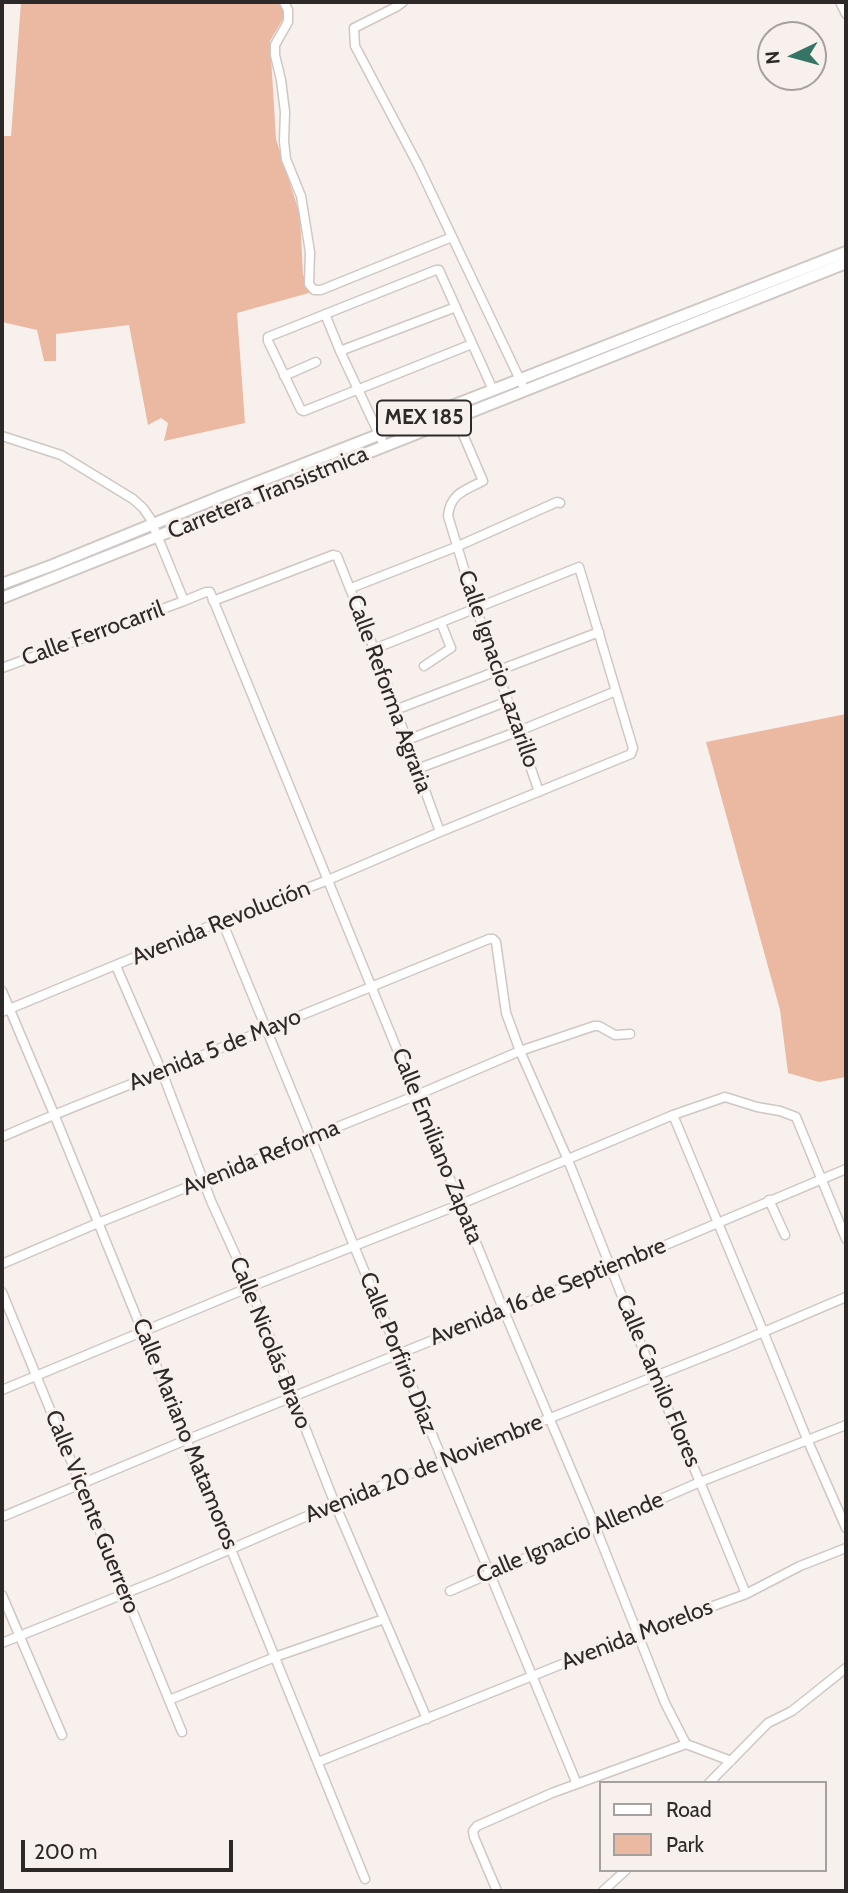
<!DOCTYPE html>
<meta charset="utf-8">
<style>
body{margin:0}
#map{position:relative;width:848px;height:1893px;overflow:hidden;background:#f8f0ed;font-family:Cabin,sans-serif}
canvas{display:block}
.frame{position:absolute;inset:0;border:4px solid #2c2928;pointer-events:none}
.legend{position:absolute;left:599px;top:1781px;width:228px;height:91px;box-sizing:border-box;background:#f8f0ed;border:2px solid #a6a09e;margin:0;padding:9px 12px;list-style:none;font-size:21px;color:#2c2928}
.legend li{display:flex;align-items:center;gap:14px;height:35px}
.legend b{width:35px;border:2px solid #a6a09e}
.north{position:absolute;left:757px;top:21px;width:70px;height:70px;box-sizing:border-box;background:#f8f0ed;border:2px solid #a6a09e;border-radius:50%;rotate:265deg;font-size:19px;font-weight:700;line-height:28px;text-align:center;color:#2c2928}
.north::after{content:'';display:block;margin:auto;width:24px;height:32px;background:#347565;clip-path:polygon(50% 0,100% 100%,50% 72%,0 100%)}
.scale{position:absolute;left:21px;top:1840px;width:212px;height:32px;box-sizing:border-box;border:4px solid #2c2928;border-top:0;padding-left:9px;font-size:21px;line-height:24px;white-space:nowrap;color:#2c2928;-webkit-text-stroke:5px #f8f0ed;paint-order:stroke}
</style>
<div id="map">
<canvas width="848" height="1893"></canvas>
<div class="frame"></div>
<ul class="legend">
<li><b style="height:9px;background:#fff"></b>Road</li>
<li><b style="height:19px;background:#ebb9a2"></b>Park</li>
</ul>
<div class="north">N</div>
<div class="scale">200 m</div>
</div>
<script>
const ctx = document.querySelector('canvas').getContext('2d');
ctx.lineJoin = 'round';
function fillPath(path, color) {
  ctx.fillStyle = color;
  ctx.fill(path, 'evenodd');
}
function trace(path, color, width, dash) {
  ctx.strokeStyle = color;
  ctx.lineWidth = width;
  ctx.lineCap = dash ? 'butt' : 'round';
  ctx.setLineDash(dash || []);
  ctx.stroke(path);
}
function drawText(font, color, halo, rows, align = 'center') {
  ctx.font = font + ' Cabin,sans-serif';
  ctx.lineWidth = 6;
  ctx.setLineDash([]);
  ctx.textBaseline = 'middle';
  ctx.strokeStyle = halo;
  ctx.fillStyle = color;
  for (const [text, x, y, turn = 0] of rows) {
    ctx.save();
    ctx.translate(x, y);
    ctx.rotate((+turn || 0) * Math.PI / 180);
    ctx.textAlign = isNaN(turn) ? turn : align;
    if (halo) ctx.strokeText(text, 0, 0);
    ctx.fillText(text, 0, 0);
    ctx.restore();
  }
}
const green = new Path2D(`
 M21,2H282L286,14L270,41L276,139L300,215L303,275L316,291L237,313L245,423L164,441L168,423L161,418L148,425L129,325L56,334V361H44L37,330L2,322V136H11Z
 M846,714V1077L819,1082L788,1073L780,1010L706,742Z`);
const minor = new Path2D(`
 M284,2L288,10V22L275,45V55L281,80L285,112L284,141L286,159L301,196L310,252L309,284L314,290H321L452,237
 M403,2L396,7L354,28L355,46L418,165L522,384
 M840,2L846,14
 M325,314L340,351L385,447
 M472,344L304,411L301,410L268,341V337L436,270H439L493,390
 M340,351L456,307
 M284,376L316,362
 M460,417L452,425L453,428L462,432L483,481C465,490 450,494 448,516L476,608L539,792
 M2,436L61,455L133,499L143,508L150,518L184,601L206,592H210L504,1311L595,1526L665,1703L686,1744L731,1761
 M351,588L456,547L557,502L560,503
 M213,601L333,555L337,556L374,649L440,832
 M424,666L451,648L441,623
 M2,668L184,601
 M395,710L599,632
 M407,740L508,701
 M417,769L519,731L616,691
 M222,921L311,1138L354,1246L577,1784
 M116,966L162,1072L211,1201L250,1287L335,1504L427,1719
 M2,991L54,1114L365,1879
 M2,1012L222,921L328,880L440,832L631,754L633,748L579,567L374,649
 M673,1115L763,1331L807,1439L846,1528
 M2,1137C54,1114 106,1094 159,1073C269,1028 379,984 489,939H493L496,942L506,1013L520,1051L568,1160L654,1377L700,1482L746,1594
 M769,1200L785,1235
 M2,1264L98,1223L417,1095L520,1051L594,1026H599L615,1035L630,1034
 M2,1292L182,1732
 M2,1390L250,1287L461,1204L673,1115L725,1097L757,1107L780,1111L796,1117L846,1239
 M2,1517L186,1440L611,1268L846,1169
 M450,1591L700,1482L846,1425
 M2,1595L62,1735
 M2,1643L166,1577L335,1504L728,1347L846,1297
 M169,1700L275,1657L384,1619
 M318,1762L637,1634L746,1594L800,1566L846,1548
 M709,1783L768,1723L792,1711L846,1668
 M497,1891L474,1837L473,1831L477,1826L552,1793L686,1744
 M603,1891L626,1870`);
const major = new Path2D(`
 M2,584L53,565L222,496L846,252
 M2,598L846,263`);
const shields = [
 [424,418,94]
];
const shieldNames = [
 ["MEX 185",424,418]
];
const streetNames = [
 ["Carretera Transistmica",268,493,-22],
 ["Calle Ferrocarril",93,634,-20],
 ["Calle Ignacio Lazarillo",498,669,71],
 ["Calle Reforma Agraria",389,694,70],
 ["Avenida Revolución",221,923,-22],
 ["Avenida 5 de Mayo",215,1050,-22],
 ["Calle Emiliano Zapata",437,1146,68],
 ["Avenida Reforma",261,1158,-22],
 ["Avenida 16 de Septiembre",548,1292,-22],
 ["Calle Nicolás Bravo",270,1343,68],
 ["Calle Porfirio Díaz",398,1353,68],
 ["Calle Camilo Flores",658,1381,67],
 ["Calle Mariano Matamoros",185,1434,68],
 ["Avenida 20 de Noviembre",424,1469,-22],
 ["Calle Vicente Guerrero",92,1512,68],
 ["Calle Ignacio Allende",570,1538,-23],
 ["Avenida Morelos",637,1635,-21]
];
fillPath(green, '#ebb9a2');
trace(minor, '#cfc7c4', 11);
trace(major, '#cfc7c4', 14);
trace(minor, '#fff', 8);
trace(major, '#fff', 10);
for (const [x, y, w] of shields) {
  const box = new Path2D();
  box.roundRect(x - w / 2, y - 17.5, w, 35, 5);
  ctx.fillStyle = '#f8f0ed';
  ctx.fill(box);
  trace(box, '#2c2928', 2);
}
drawText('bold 21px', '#2c2928', null, shieldNames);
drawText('23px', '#2c2928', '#f8f0ed', streetNames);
</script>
